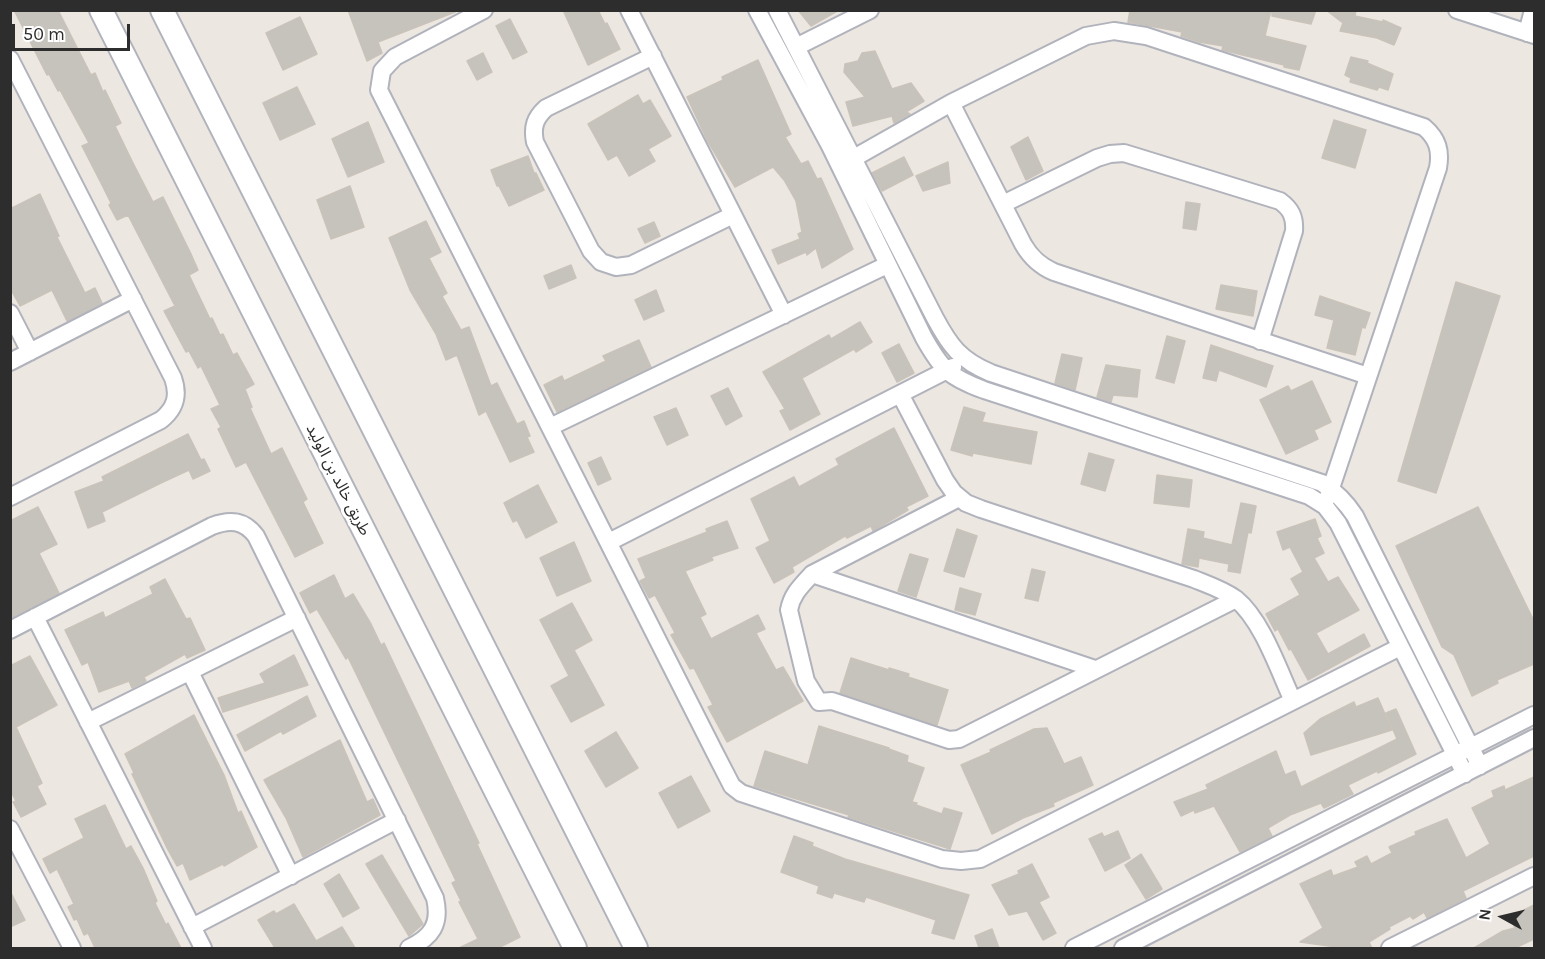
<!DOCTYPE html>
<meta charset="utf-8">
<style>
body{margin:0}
#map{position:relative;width:1545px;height:959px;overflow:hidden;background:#ede7e1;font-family:Karla,sans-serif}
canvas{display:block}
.frame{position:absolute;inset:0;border:12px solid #2d2d2d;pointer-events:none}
.north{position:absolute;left:1473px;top:887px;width:60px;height:60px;-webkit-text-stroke:4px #fff;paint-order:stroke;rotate:278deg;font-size:16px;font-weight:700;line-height:24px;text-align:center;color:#2d2d2d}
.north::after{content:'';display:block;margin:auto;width:21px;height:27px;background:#2d2d2d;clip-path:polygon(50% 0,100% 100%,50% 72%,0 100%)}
.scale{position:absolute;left:12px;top:24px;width:118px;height:27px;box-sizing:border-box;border:3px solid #2d2d2d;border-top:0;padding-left:8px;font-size:18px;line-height:21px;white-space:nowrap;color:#2d2d2d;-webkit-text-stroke:4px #fff;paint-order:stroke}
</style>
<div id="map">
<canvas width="1545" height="959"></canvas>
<div class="frame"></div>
<div class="north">N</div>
<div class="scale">50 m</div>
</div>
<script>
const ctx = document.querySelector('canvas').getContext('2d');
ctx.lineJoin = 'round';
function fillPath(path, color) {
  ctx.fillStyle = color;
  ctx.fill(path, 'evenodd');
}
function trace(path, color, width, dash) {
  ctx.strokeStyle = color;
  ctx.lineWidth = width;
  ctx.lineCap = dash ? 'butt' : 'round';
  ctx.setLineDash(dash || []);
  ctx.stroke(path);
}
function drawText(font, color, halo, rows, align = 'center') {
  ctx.font = font + ' Karla,"Noto Sans Arabic",sans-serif';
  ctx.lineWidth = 6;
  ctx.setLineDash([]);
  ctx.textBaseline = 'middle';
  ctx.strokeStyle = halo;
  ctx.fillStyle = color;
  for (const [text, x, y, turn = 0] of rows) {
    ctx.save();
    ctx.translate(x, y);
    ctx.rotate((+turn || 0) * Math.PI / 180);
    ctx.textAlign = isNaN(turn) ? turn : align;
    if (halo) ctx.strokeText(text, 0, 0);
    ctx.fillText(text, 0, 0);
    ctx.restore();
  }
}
const building = new Path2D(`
 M14,10H58L91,75L95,73L103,92L105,90L121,123L115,126L133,163L153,202L163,197L191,254L198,270L189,275L210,319L212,318L220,335L223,334L233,355L237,353L254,384L245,389L252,407L250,408L271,454L282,448L307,499L303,502L323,543L295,557L246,462L236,467L218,429L221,427L211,409L220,405L201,366L198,368L189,351L186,352L164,311L175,306L128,215L117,220L109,205L111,203L101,183L82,146L89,143L60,90L58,91L49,74L47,75Z
 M348,10H455V12L378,42L382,53L367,61Z
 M563,10H598L605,24L607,23L620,49L588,65Z
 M798,10H839L811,26Z
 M1130,10H1271L1265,36L1306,46L1299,70L1284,67V65L1222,50L1223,46L1199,42L1181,36L1182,32L1128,22Z
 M1272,10H1316L1311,24L1272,16Z
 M1326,10L1342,13L1343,10H1356L1355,16L1383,22V20L1401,28L1394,45L1377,38L1340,31L1343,23Z
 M300,17L317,54L283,70L266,33Z
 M510,19L527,52L513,59L496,26Z
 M875,51L892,89L911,83L924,101L906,112L910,114L894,123L892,116L853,126L846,102L865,97L844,72L845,64L858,61L862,53Z
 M483,53L492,72L477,80L467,61Z
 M1351,57L1368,61L1367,63L1393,74L1388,90L1379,87L1377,90L1350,82L1351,78L1345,75Z
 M758,60L791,134L785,137L801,164L808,161L817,179L821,178L853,249L822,268L816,248L807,255L806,252L778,264L772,250L800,239L798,234L802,232L796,201L784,180L773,167L735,187L707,140L687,97L723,80L722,77Z
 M297,87L315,124L280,140L263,103Z
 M638,95L643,104L650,100L671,136L648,149L655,161L629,176L617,155L608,160L588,124Z
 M1334,120L1366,130L1355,168L1322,158Z
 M368,122L384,162L348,177L332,139Z
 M1028,137L1043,171L1026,180L1011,147Z
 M528,156L534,173H536L544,190L509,206L499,186H497L491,170Z
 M904,157L913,175L882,191L872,173Z
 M948,162L950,183L923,191L916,176Z
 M350,186L364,227L331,239L317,200Z
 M40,194L59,236L57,237L85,293L95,288L102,303L67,321L52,290L20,306L10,288V209Z
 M1186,202L1200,204L1196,230L1183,228Z
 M426,221L441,252L429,258L447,293L442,296L461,330L469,327L491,386L497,383L517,424L524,421L530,436L527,437L534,452L510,462L486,411L479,415L457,355L446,360L436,334L410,290L389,238Z
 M654,222L660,236L645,243L638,229Z
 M571,265L576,278L549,289L544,276Z
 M1456,282L1500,296L1436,493L1398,481Z
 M1221,285L1257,291L1253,316L1216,309Z
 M656,290L664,311L644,320L635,300Z
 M1320,296L1370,313L1365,328L1362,327L1355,355L1327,348L1334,320L1315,315Z
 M860,322L872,342L856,352L854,349L802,378L820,414L790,430L780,411L785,409L763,372L829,335L831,339Z
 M1167,336L1185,341L1174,383L1156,378Z
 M639,340L651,367L557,412L544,385L562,376L564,381L606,361L603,356Z
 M899,344L914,373L897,382L882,353Z
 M1211,345L1273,366L1266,387L1219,370L1216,381L1203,378Z
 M1062,354L1082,358L1075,390L1055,383Z
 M1106,365L1140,370L1137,397L1113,395L1111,402L1097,397Z
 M1312,381L1331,422L1314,430L1318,439L1286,454L1260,400L1288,386L1291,391Z
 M728,388L742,416L726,425L711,396Z
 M964,407L985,413L982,422L1037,432L1031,464L973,453L972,456L951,450Z
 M676,408L688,435L667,445L654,417Z
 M894,428L928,496L906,507L908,510L873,531L871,526L847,538L845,536L792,567L794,572L774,583L756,548L770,541L751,499L794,477L799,487L839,465L836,459Z
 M188,434L201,460L204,459L210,471L193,479L189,470L163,482L102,512L105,521L88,528L75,492L104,481L102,477Z
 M1089,453L1114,460L1105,491L1081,484Z
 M601,457L611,479L598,485L588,463Z
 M1157,475L1192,480L1189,507L1154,503Z
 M538,485L557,522L526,538L517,520L513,522L504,503Z
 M1241,503L1256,506L1251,533L1248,532L1240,573L1228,571L1229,564L1199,558L1198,567L1182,564L1188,529L1204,532L1203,538L1232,545Z
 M38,507L57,544L39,553L59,593L10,618V521Z
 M1478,507L1534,621V664L1497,680L1498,683L1472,696L1454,655L1442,647L1396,546Z
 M1315,519L1321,536L1317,538L1324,553L1314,558L1328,582L1338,577L1359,610L1316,633L1328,654L1364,634L1370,646L1308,680L1291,649L1289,650L1278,629L1275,631L1266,614L1300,595L1291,579L1303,572L1290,547L1283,550L1277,532Z
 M727,521L738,548L711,557L713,560L685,571L706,614L700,617L711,639L758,615L765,629L756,633L776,670L783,667L803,701L727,742L708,707L713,705L694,668L690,669L671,635L675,633L655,595L649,598L640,581L646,578L638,559L707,532L706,529Z
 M957,529L977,536L964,577L944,571Z
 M574,542L591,581L557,596L540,558Z
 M910,554L928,559L916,597L898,591Z
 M1032,569L1045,572L1038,601L1025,598Z
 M334,575L345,599L353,594L371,624L381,645L384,643L479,843L477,844L520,937L498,948H459L478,939L459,902L461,901L452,883L456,881L348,657L346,659L317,609L310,613L300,593Z
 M165,579L186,619L190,618L205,650L187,658L185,654L144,677L146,681L132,688L129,681L99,692L88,662L82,665L65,630L103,612L105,618L153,594L150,587Z
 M960,588L981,594L975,615L955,610Z
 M572,603L592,640L574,650L604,705L571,722L551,686L569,676L540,620Z
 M294,655L308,685L223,712L218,698L265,683L260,674Z
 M30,656L57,705L16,727L42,783L37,786L46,804L21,817L13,802L16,801L10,790V666Z
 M851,658L889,670V668L909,674L908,677L948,690L937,725L840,693Z
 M307,696L316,716L283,734L281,731L245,751L237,735Z
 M1378,698L1392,730L1311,755L1304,733L1320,719L1354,702L1356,707Z
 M1396,709L1416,754L1378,773L1377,771L1348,785L1353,794L1324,808L1321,803L1290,815L1268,828L1272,836L1240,852L1214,806L1195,813L1194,810L1181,816L1174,802L1208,789L1206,785L1276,751L1285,775L1295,771L1301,787L1397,739L1386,713Z
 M194,715L224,775L238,813L241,811L257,847L224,866L223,864L190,880L183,863L177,866L167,848L132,774L134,773L125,754Z
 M819,726L889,748V749L908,756L907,762L924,768L912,802L917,803L916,805L942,814L944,808L962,813L950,849L848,817L849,815L754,786L765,751L808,765Z
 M1047,728L1064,764L1081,757L1093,785L1053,803L1054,806L1023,818L992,834L961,765L991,752L990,750L1034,729Z
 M616,732L638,768L606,787L585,751Z
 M340,740L367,802L373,799L380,815L303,857L286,818L264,780Z
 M691,776L710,811L678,828L659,793Z
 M1534,777V856L1463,891L1466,898L1427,918L1424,912L1413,919L1410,916L1389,927L1390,929L1369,942L1372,948H1343L1300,942L1323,928L1300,884L1331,870L1333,876L1358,867L1355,862L1367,856L1371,864L1392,853L1389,847L1416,835L1415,832L1447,819L1466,858L1490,844L1472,808L1494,797L1492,791L1504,786L1505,790Z
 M105,805L126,849L131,846L143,868L157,901L155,903L166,925L168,923L181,948H95L88,933L84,935L77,919L74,920L68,907L74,904L57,869L50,873L43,859L84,838L75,819Z
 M1118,831L1130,858L1105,871L1089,839L1102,833L1104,837Z
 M794,836L813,843L812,846L845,859L969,895L954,939L932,933L936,920L866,897L864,902L834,893L832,898L817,893L819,886L781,872Z
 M1141,854L1162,889L1146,899L1125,865Z
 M382,855L423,924L409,936L366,864Z
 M1032,864L1049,897L1039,902L1056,933L1043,940L1027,911L1009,915L992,885L1019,874L1018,871Z
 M339,874L359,908L343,917L324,884Z
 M10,891L25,920L10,927Z
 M294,904L316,941L342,927L355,948H275L258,920L274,911L276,914Z
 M1534,905V939L1515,948H1474L1503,931L1515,928L1510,917Z
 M992,929L999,948H979L975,936Z`);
const street = new Path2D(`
 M484,10L395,57L382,71L379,90L715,753L732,786L741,793L942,859L961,861L980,859L1400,647
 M629,10L784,315
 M757,10L830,146L924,338C942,370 949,377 984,390L1309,496L1325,506L1338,523L1465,774
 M777,10L935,318C950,346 960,360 991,373L1322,483C1336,492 1346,502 1355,516L1480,766
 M1457,10L1534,35
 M1527,33L1533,10
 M796,47L870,10
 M653,56L546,108C535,118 532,127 535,142L591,251L601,262L616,267L631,265L733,215
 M10,59L173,378C179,395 176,408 161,420L10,497
 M951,103L1023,244C1031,258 1040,266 1054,272L1368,376
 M854,158L951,103L1086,36L1114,31L1146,36L1424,127C1438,139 1441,151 1438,168L1328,497
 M1003,204L1097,158L1110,154L1124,153L1280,201C1291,209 1295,217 1294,231L1260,341
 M10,313L30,352
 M10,362L133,299
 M900,394L945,480L954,493L966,503L981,509L1194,579C1209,585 1224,590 1236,599C1262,620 1279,671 1293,701
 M550,427L887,265
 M959,498L812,574C801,586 792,594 789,610L806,681L819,702L832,701L949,740L959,739L1236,599
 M609,542L953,367
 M812,574L1095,669
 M35,617L203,948
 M10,630L212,526C230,519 244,520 256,536L435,898C441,924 432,937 409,948
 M190,672L291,876
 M88,722L297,618
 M10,829L72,948
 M192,927L397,820
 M1074,948L1534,715
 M1123,948L1534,738
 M1390,948L1534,876`);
const secondary = new Path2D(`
 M101,10L575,948
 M162,10L636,948`);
const streetNames = [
 ["طريق خالد بن الوليد",338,480,63]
];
fillPath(building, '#c6c2bc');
trace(building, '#c9c3ba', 1.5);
trace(street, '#b1b3bc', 20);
trace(secondary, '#b1b3bc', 26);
trace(street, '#fff', 16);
trace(secondary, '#fff', 22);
drawText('16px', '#2d2d2d', '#fff', streetNames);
</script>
